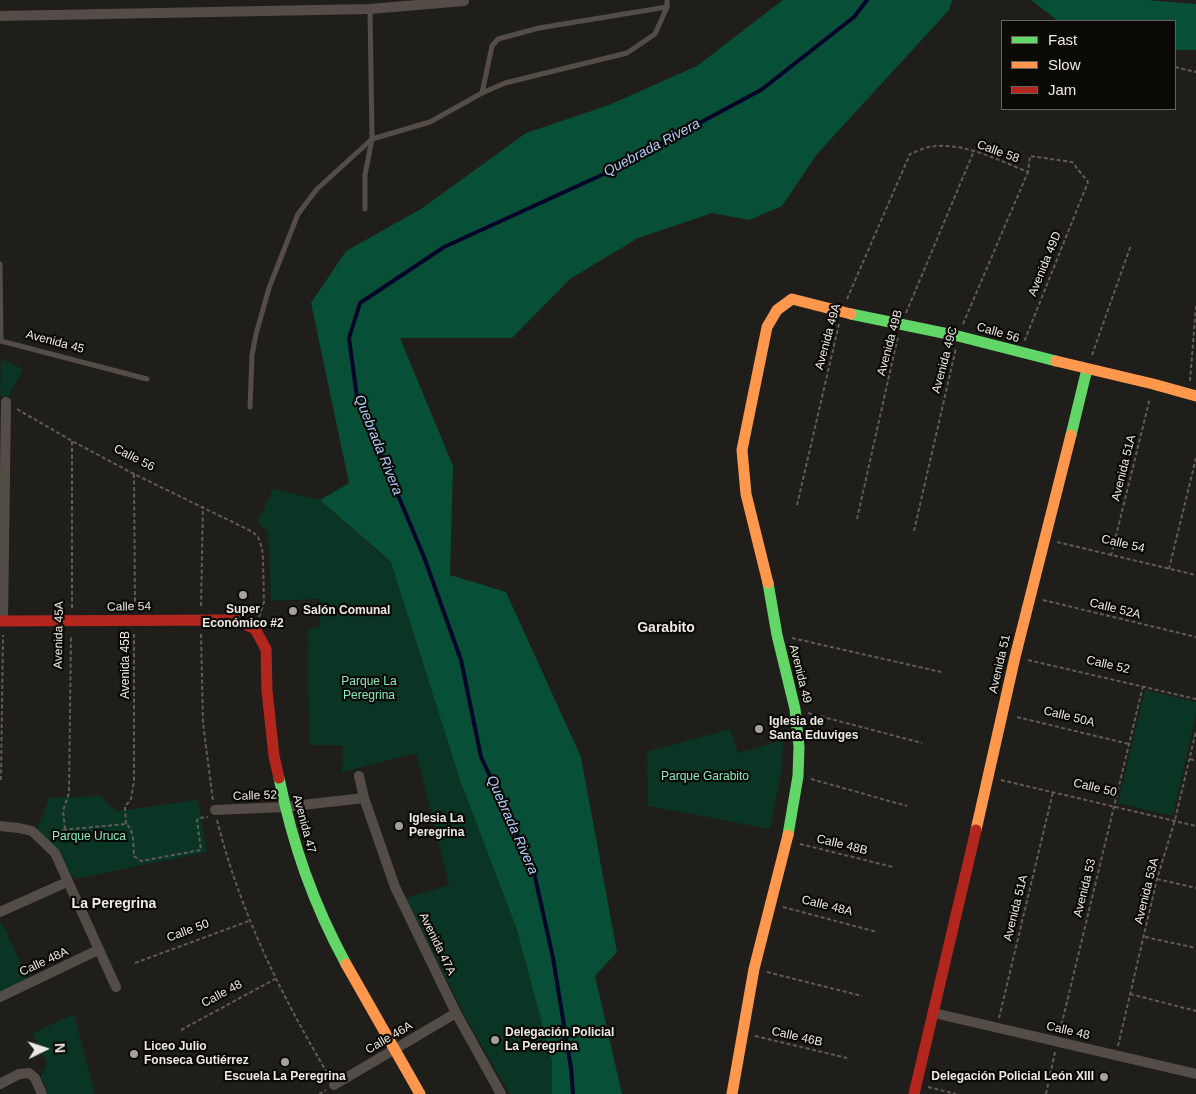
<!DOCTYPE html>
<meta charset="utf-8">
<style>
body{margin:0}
#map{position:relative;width:1196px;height:1094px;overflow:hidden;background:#201e1a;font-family:Helvetica,sans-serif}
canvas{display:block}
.legend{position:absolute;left:1001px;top:20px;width:175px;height:90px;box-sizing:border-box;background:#0b0906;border:1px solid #65635e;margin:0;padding:6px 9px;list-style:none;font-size:15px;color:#ece9e3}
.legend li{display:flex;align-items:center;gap:10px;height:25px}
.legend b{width:25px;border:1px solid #65635e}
.north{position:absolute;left:20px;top:1024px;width:50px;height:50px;-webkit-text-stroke:4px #0b0906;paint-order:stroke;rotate:86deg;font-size:14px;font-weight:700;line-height:20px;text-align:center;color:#ece9e3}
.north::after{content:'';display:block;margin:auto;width:18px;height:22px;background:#ece9e3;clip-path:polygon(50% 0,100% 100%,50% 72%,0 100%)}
</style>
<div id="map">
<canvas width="1196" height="1094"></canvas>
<ul class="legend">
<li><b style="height:6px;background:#63d668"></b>Fast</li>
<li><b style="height:6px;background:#ff974d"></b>Slow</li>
<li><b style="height:6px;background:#b3261e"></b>Jam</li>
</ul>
<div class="north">N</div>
</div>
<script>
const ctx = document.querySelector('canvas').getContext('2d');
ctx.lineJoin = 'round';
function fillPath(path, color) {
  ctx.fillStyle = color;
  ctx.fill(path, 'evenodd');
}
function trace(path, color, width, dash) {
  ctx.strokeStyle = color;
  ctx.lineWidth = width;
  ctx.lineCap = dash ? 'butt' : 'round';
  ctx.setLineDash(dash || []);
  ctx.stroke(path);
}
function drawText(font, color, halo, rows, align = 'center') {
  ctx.font = font + ' Helvetica,sans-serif';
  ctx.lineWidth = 4.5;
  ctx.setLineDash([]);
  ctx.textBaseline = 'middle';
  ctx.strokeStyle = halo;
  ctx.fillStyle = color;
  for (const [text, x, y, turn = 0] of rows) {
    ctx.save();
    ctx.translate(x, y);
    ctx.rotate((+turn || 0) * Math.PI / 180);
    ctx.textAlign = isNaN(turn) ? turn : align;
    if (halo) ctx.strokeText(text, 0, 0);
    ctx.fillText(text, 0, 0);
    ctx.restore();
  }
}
const green = new Path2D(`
 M1,359L23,369L7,399L0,395Z
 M273,489L320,500L393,565L460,780L517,930L552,1061V1094H510L467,1020L406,898L449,885L416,753L342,772L343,745H309L308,629L320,627L319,599L271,601L268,531L257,523Z
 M1145,690L1196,702V714L1173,816L1118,803Z
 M730,729L738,753L783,740L782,768L770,829L648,806L647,752Z
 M101,796L116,811L198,800L207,852L75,879L36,831L49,798Z
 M0,923H2L28,979L0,992Z
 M74,1014L95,1094H48L41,1077L47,1063L33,1033Z`);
const forest = new Path2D(`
 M783,0H952L949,10L817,154L782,206L749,220L712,213L638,238L570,279L512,338H400L453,466L450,575L506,592L581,757L617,952L595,976L622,1094H552V1061L517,930L460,780L391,562L320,500L349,483L311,303L346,251L421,209L526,133L609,105L697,66Z
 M1031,0H1146L1196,4V50H1175V21H1058Z`);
const stream = new Path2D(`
 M573,1094L571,1068L553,958L533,868L481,757L461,660L424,557L357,398L349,338L360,303L444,247L606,173L761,90L854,17L867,0`);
const path = new Path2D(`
 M1175,67L1196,72
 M847,299L910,154C916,152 923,148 929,147C962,141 998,160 1028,172L1030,156L1072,162L1088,182L1024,342
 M906,313L974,151
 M963,324L1028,172
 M1092,355L1131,245
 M1190,381L1196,306
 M17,409L72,441L134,474L253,532L258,537L262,548L263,559L264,602L259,617
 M134,474L135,607
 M797,505L839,324
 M857,519L898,336
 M914,531L956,348
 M1057,542L1196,575
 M1111,556L1150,398
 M1169,569L1196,458
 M1043,600L1196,637
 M201,606L203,506
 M72,608V441
 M201,634L203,723L213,801
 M792,638L941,672
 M1028,660L1196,699
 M808,713L922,743
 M1017,717L1129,744
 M1190,759L1196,761
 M811,779L907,806
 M1,780L3,635
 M1001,780L1196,826
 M217,820C240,912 281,995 329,1076
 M126,824L125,807L131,799L134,781V634
 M65,829L63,811L69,793L71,635
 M51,835L61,830L126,824C135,830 133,847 134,856L141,861L201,850L197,820L199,818L208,817
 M800,844L893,867
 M1157,879L1196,888
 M783,907L877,932
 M1145,937L1196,948
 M135,963L249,921
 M767,972L862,996
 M1130,994L1196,1011
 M999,1018L1053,792
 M181,1030L275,979
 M1060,1031L1143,686
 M755,1036L847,1058
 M1118,1046L1157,879L1175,820L1196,731
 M928,1087L956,1094
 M319,1094L326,1090
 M1046,1094L1055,1052`);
const lane = new Path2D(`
 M482,93L505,83L627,53L655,34L667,7V0
 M365,209V175L372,139L370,9
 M0,264L1,341L147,379
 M250,407L252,355L256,334L269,288L298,214L317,189L372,139L430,122L482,93L492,46L498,39L539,28L667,7`);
const street = new Path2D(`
 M0,16L370,9L464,1
 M3,621L6,402
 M364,798L395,887L456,1013L501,1094
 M215,810L285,807L364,798L359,776
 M0,826L19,828L32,831L55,853L116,987
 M0,912L67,882
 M0,997L98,950
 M934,1013L1196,1074
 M0,1084L19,1074L29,1073L35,1078L42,1094
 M334,1085L456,1013`);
const fast = new Path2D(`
 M851,314L958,336L1056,361
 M1071,435L1087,369
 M768,583L777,635L795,709L799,747L798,776L788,835
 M279,778C293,846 313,903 346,964`);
const slow = new Path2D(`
 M1056,361L1153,384L1196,396
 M768,583L746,494L742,450L767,327L777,310L792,299L851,314
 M976,830L1015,657L1071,435
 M346,964L420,1094
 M732,1094L754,969L788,835`);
const jam = new Path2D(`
 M0,621L237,620L255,629L266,649L267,691L274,756L279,778
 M914,1094L976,830`);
const markers = [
 [243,595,5,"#a5a29d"],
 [293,611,5,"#a5a29d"],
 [759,729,5,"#a5a29d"],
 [399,826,5,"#a5a29d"],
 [495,1040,5,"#a5a29d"],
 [134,1054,5,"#a5a29d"],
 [285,1062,5,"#a5a29d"],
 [1104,1077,5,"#a5a29d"]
];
const streetNames = [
 ["Calle 58",998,152,20],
 ["Avenida 49D",1045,264,-68],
 ["Calle 56",998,333,16],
 ["Avenida 49A",828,337,-75],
 ["Avenida 45",55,342,15],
 ["Avenida 49B",890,343,-75],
 ["Avenida 49C",945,360,-75],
 ["Calle 56",134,458,27],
 ["Avenida 51A",1124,468,-76],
 ["Calle 54",1123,544,13],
 ["Calle 54",129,607,-1],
 ["Calle 52A",1115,609,14],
 ["Avenida 45A",59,635,-89],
 ["Avenida 51",1000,664,-77],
 ["Avenida 45B",126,665,-90],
 ["Calle 52",1108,665,13],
 ["Avenida 49",800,674,76],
 ["Calle 50A",1069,717,14],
 ["Calle 50",1095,788,13],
 ["Calle 52",255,796,-2],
 ["Avenida 47",304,824,75],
 ["Calle 48B",842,845,14],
 ["Avenida 53",1085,888,-76],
 ["Avenida 53A",1147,891,-76],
 ["Calle 48A",827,906,14],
 ["Avenida 51A",1016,908,-76],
 ["Calle 50",188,931,-20],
 ["Avenida 47A",437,944,64],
 ["Calle 48A",44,962,-25],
 ["Calle 48",222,994,-28],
 ["Calle 48",1068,1031,13],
 ["Calle 46B",797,1037,13],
 ["Calle 46A",389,1038,-30]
];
const poiNames = [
 ["Super",243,610,"center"],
 ["Económico #2",243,624,"center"],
 ["Salón Comunal",303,611],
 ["Iglesia de",769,722],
 ["Santa Eduviges",769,736],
 ["Iglesia La",409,819],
 ["Peregrina",409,833],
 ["Delegación Policial",505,1033],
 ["La Peregrina",505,1047],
 ["Liceo Julio",144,1047],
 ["Fonseca Gutiérrez",144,1061],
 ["Escuela La Peregrina",285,1077,"center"],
 ["Delegación Policial León XIII",1094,1077,"right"]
];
const parkNames = [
 ["Parque La",369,682],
 ["Peregrina",369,696],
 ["Parque Garabito",705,777],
 ["Parque Uruca",89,837]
];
const waterNames = [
 ["Quebrada Rivera",652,148,-28],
 ["Quebrada Rivera",378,445,68],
 ["Quebrada Rivera",512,825,66]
];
const neighbourhoodNames = [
 ["Garabito",666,628],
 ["La Peregrina",114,904]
];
fillPath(green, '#0a3424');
fillPath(forest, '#084f37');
trace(stream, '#030529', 4);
trace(path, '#605b56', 2, [4, 2.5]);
trace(lane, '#544d47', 5);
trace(street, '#544d47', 10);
trace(fast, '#63d668', 11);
trace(slow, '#ff974d', 11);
trace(jam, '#b3261e', 11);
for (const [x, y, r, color] of markers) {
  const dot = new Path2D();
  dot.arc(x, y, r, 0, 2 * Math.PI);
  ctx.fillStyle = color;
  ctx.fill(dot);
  trace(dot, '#0b0906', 2);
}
drawText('12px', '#ece9e3', '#0b0906', streetNames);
drawText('bold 12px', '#ece9e3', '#0b0906', poiNames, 'left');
drawText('12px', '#86eabc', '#0b0906', parkNames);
drawText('italic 14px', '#b0ccf9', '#0b0906', waterNames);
drawText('bold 14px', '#ece9e3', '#0b0906', neighbourhoodNames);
</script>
